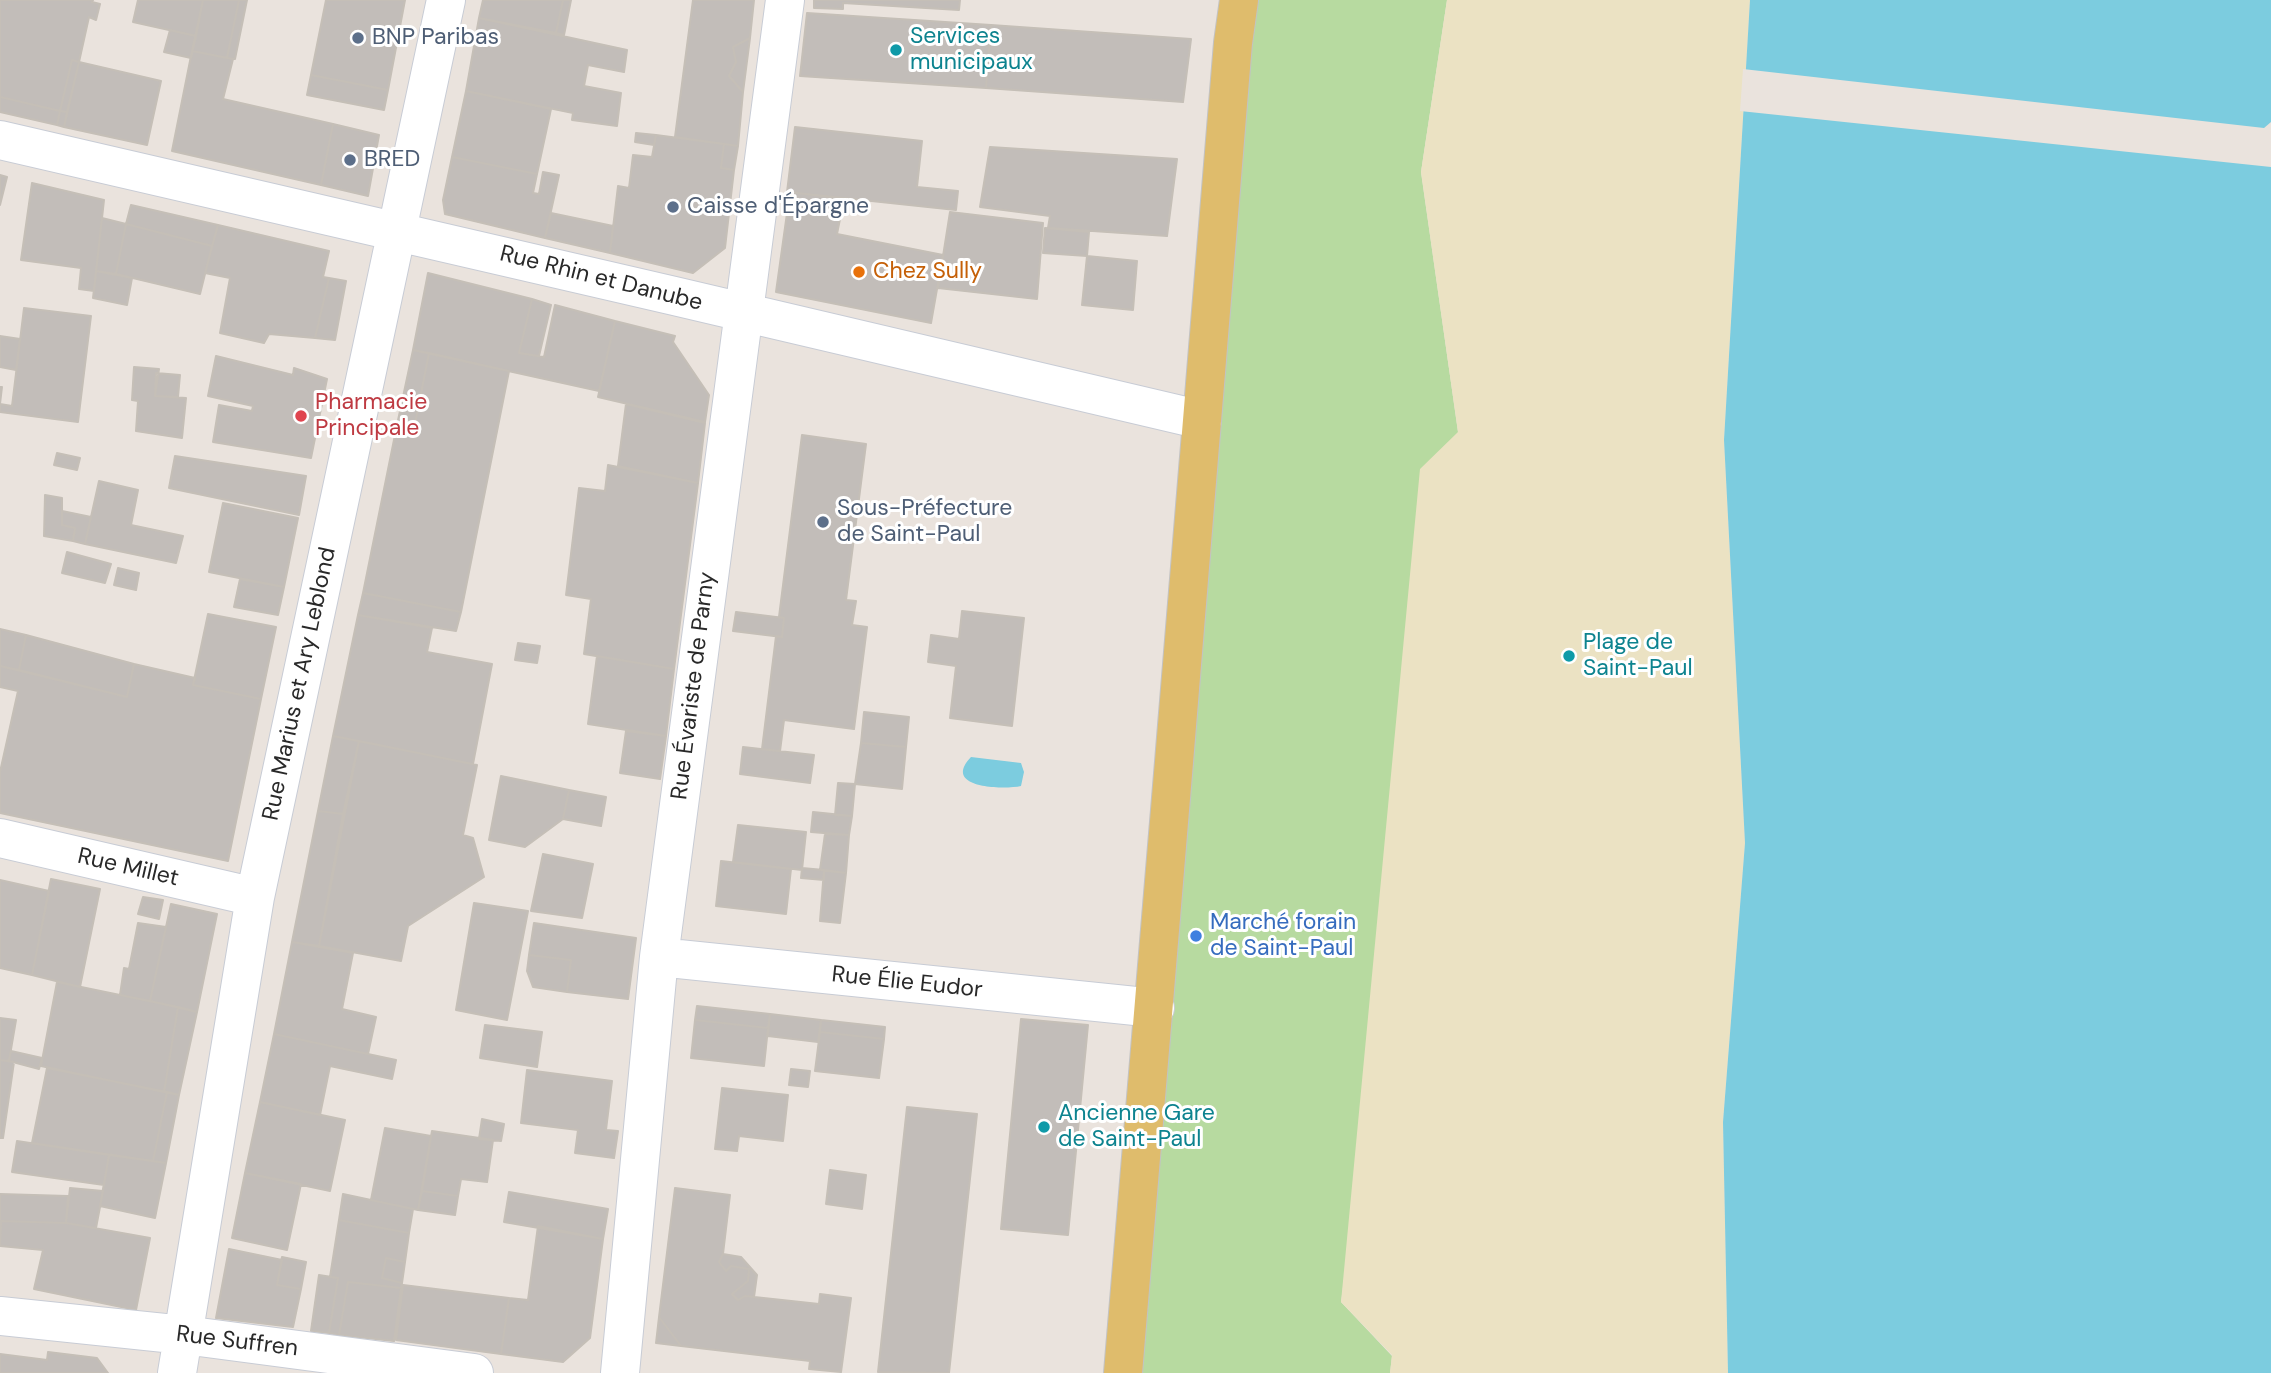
<!DOCTYPE html>
<meta charset="utf-8">
<style>
body{margin:0}
canvas{display:block;background:#eae3dd}
</style>
<canvas width="2271" height="1373"></canvas>
<script>
const ctx = document.querySelector('canvas').getContext('2d');
ctx.lineJoin = 'round';
function fillPath(path, color) {
  ctx.fillStyle = color;
  ctx.fill(path, 'evenodd');
}
function trace(path, color, width, dash) {
  ctx.strokeStyle = color;
  ctx.lineWidth = width;
  ctx.lineCap = dash ? 'butt' : 'round';
  ctx.setLineDash(dash || []);
  ctx.stroke(path);
}
function drawText(font, color, halo, rows, align = 'center') {
  ctx.font = font + ' "DM Sans",sans-serif';
  ctx.lineWidth = 6;
  ctx.setLineDash([]);
  ctx.textBaseline = 'middle';
  ctx.strokeStyle = halo;
  ctx.fillStyle = color;
  for (const [text, x, y, turn = 0] of rows) {
    ctx.save();
    ctx.translate(x, y);
    ctx.rotate((+turn || 0) * Math.PI / 180);
    ctx.textAlign = isNaN(turn) ? turn : align;
    if (halo) ctx.strokeText(text, 0, 0);
    ctx.fillText(text, 0, 0);
    ctx.restore();
  }
}
const green = new Path2D(`
 M1239,0H1447L1421,172L1458,432L1341,1302L1392,1356L1390,1373H1123Z`);
const sand = new Path2D(`
 M1447,0H1750L1724,440L1745,843L1723,1122L1728,1373H1390L1392,1355L1341,1302L1420,469L1458,432L1421,172Z`);
const water = new Path2D(`
 M1750,0H2271V1373H1728L1723,1122L1745,843L1724,440Z
 M971,757L1021,763L1024,772L1021,786C1003,790 941,788 971,757Z`);
const pier = new Path2D(`
 M1743,69L2264,128L2271,122V167L1740,111Z`);
const building = new Path2D(`
 M0,0H93L92,2L100,4L96,20L89,17L79,62L72,60L60,111L0,97Z
 M138,0H203L196,36L133,22Z
 M203,0H239L227,58L192,51Z
 M239,0H247L235,59L227,58Z
 M326,0H405L388,90L311,75Z
 M483,0H563L556,33L479,18Z
 M563,0H571L564,35L556,33Z
 M693,0H754L750,38L733,47L736,62L729,76L743,92L738,146L675,137Z
 M814,0H960L959,10L843,3V9L814,8Z
 M807,13L991,25L986,88L800,76Z
 M479,18L627,50L624,72L588,65L584,86L621,93L617,126L572,120L573,113L466,91Z
 M991,25L1191,39L1183,102L986,88Z
 M170,30L196,36L191,58L164,52Z
 M750,38L743,92L729,76L736,62L733,47Z
 M192,51L233,59L223,99L333,124L321,185L172,151Z
 M72,60L79,62L67,112L60,111Z
 M79,62L161,81L147,145L64,127Z
 M311,75L388,90L384,110L307,95Z
 M466,91L551,109L537,174L452,157Z
 M0,97L60,111L57,125L0,112Z
 M60,111L67,112L64,127L57,125Z
 M333,124L379,135L368,196L321,185Z
 M795,127L922,141L917,187L958,191L956,210L787,192Z
 M636,133L656,135L654,145L635,142Z
 M656,135L724,144L721,168L734,170L725,248L693,273L610,253L618,186L629,188L633,155L652,157Z
 M724,144L738,146L734,170L721,168Z
 M990,147L1177,159L1167,236L1048,228L1050,216L980,207Z
 M452,157L537,174L533,193L539,194L543,172L559,175L545,238L445,214L443,200Z
 M0,175L7,177L0,205Z
 M32,183L104,200L94,291L79,289L81,268L21,260Z
 M790,192L844,199L837,234L943,255L931,323L776,292Z
 M131,205L218,225L212,246L126,224Z
 M950,212L1043,223L1037,299L938,288Z
 M551,213L613,226L610,253L545,238Z
 M102,218L126,224L116,274L96,271Z
 M126,224L212,246L200,294L116,274Z
 M218,225L329,251L323,277L329,278L315,338L269,334L264,343L220,333L230,278L205,273Z
 M1045,228L1089,232L1087,256L1043,253Z
 M1087,256L1137,261L1133,310L1082,305Z
 M96,271L132,278L127,305L93,298Z
 M428,273L532,299L519,353L544,357L555,305L615,321L599,391L413,350Z
 M329,278L346,281L335,340L315,338Z
 M532,299L551,305L539,356L519,353Z
 M24,308L91,316L78,422L0,412V387H2L0,404L12,406Z
 M615,321L675,336L673,342L709,395L705,422L598,397Z
 M0,336L20,339L16,370L0,367Z
 M413,350L429,353L414,429L397,425Z
 M429,353L509,371L461,612L363,593L397,425L414,429Z
 M216,356L293,375L294,368L327,379L311,458L213,442L219,405L252,411L253,406L208,396Z
 M134,367L159,369L155,396L186,398L182,438L136,431L138,401L132,400Z
 M156,373L180,375L178,397L155,396Z
 M626,404L705,423L698,483L618,466Z
 M802,435L866,444L846,600L856,601L852,625L867,627L854,729L784,720L780,751L762,749L776,636L782,637L784,618L779,617Z
 M57,453L80,458L77,470L54,465Z
 M175,456L306,476L299,515L169,488Z
 M608,465L698,483L674,669L584,654L591,599L566,595L579,488L605,491Z
 M99,481L138,490L131,525L183,536L176,563L85,544Z
 M45,495L62,498V525L75,528L73,541L44,536Z
 M223,503L298,518L284,587L209,572Z
 M62,511L91,517L85,544L73,541L75,528L62,525Z
 M67,552L111,564L105,583L62,573Z
 M118,568L139,573L136,590L114,585Z
 M240,579L284,587L278,615L234,607Z
 M363,593L461,612L456,631L358,615Z
 M962,611L1024,618L1012,726L950,718L956,666L928,662L931,635L959,639Z
 M736,612L784,618L782,637L733,631Z
 M208,614L276,627L261,699L193,685Z
 M358,615L432,628L427,652L492,664L473,764L333,736Z
 M0,629L26,635L19,670L0,666Z
 M26,635L134,664L127,697L19,670Z
 M518,643L540,646L537,663L515,660Z
 M597,656L674,669L666,736L588,724Z
 M134,664L195,678L193,685L261,699L228,861L0,813V772L18,691L0,687V666L127,697Z
 M864,712L909,717L906,747L861,743Z
 M626,731L666,736L660,779L620,773Z
 M333,736L359,741L343,814L318,811Z
 M359,741L477,765L463,835L473,838L484,877L408,926L401,961L319,946Z
 M861,743L906,747L902,789L855,784Z
 M743,747L814,755L810,783L740,774Z
 M501,776L569,790L563,819L525,847L489,840Z
 M838,783L855,784L852,816L835,815Z
 M569,790L606,797L601,826L563,819Z
 M318,811L343,814L319,946L292,942Z
 M813,812L852,816L849,835L811,832Z
 M738,825L806,832L802,870L733,862Z
 M825,834L849,835L846,873L820,870Z
 M543,854L593,864L582,918L531,911Z
 M721,861L791,869L786,914L716,906Z
 M802,868L824,870V880L801,878Z
 M824,870L846,873L840,923L820,921Z
 M51,879L100,889L80,987L32,975Z
 M0,880L49,891L32,975L0,968Z
 M143,897L163,900L159,919L138,914Z
 M474,903L528,911L507,1020L456,1010Z
 M171,904L217,914L197,1012L150,1001Z
 M138,923L166,927L150,1001L120,995L124,968L129,969Z
 M534,923L636,938L628,999L567,992L571,960L529,955Z
 M292,942L353,953L342,1009L376,1017L368,1054L274,1034Z
 M529,955L571,960L567,992L533,987L527,971Z
 M57,982L178,1007L164,1092L41,1066Z
 M697,1006L770,1014L768,1028L695,1020Z
 M178,1007L197,1012L179,1095L164,1092Z
 M770,1014L821,1020L818,1042L768,1036Z
 M0,1018L16,1020L9,1061L0,1060Z
 M1021,1019L1088,1025L1068,1235L1001,1229Z
 M695,1020L768,1028L764,1066L691,1058Z
 M821,1020L885,1027L884,1039L820,1032Z
 M485,1025L542,1032L537,1067L480,1058Z
 M820,1032L884,1039L879,1078L815,1071Z
 M274,1034L396,1060L392,1079L330,1066L320,1115L260,1102Z
 M11,1051L42,1058L39,1069L9,1061Z
 M0,1060L14,1062L3,1138H0Z
 M47,1068L167,1092L153,1161L32,1143Z
 M791,1069L810,1071L808,1087L789,1085Z
 M527,1070L612,1081L606,1130L618,1131L614,1158L575,1153L578,1130L521,1123Z
 M722,1088L788,1095L783,1141L739,1136L737,1151L715,1149Z
 M167,1092L179,1095L166,1163L153,1161Z
 M260,1102L345,1120L330,1191L245,1173Z
 M907,1107L977,1114L949,1373L878,1372Z
 M482,1119L504,1124L501,1141L479,1139Z
 M385,1128L431,1136L418,1210L371,1200Z
 M432,1131L493,1140L487,1182L461,1179L458,1196L422,1191Z
 M17,1141L109,1155L104,1185L12,1172Z
 M109,1155L166,1163L155,1218L100,1206Z
 M830,1170L866,1175L862,1209L826,1204Z
 M245,1173L301,1184L287,1250L232,1238Z
 M70,1188L103,1191L96,1228L66,1223Z
 M675,1188L730,1195L723,1254L719,1262L726,1271L731,1266L749,1269L748,1281L732,1294L738,1300L745,1296L819,1304L820,1294L851,1298L841,1372L809,1369L810,1361L681,1346L659,1317Z
 M422,1191L458,1196L455,1215L418,1210Z
 M509,1192L608,1209L603,1239L504,1222Z
 M0,1194L68,1196L66,1223L0,1221Z
 M343,1194L413,1209L409,1233L339,1220Z
 M339,1220L409,1233L405,1262L386,1258L382,1278L402,1283L401,1288L348,1282L339,1335L329,1333L338,1278L330,1277Z
 M1,1221L66,1223L150,1238L136,1310L34,1289L43,1250L0,1246Z
 M538,1226L603,1239L590,1338L563,1362L501,1354L509,1298L528,1300Z
 M229,1249L282,1260L277,1285L301,1289L293,1327L216,1318Z
 M723,1254L741,1257L757,1275L754,1297L745,1296L738,1300L732,1294L748,1281L749,1269L731,1266L726,1271L719,1262Z
 M282,1257L306,1262L301,1289L277,1285Z
 M386,1258L405,1262L402,1283L382,1278Z
 M319,1275L338,1278L329,1333L311,1331Z
 M348,1282L401,1288L394,1341L339,1335Z
 M403,1285L509,1298L501,1354L396,1340Z
 M659,1317L681,1346L656,1343Z
 M48,1352L97,1358L108,1373H0V1354L47,1360Z`);
const minor = new Path2D(`
 M0,140C402,230 801,327 1202,420
 M0,838L255,897
 M659,957L1155,1008
 M0,1316L184,1335L474,1373
 M177,1373L255,897L446,0
 M620,1373L659,957L785,0`);
const major = new Path2D(`
 M1123,1373C1162,930 1195,486 1233,43L1239,0`);
const markers = [
 [358,38,7,"#5c6f8a"],
 [896,50,7,"#0f9aa8"],
 [350,160,7,"#5c6f8a"],
 [673,207,7,"#5c6f8a"],
 [859,272,7,"#e8710a"],
 [301,416,7,"#e0444e"],
 [823,522,7,"#5c6f8a"],
 [1569,656,7,"#0f9aa8"],
 [1196,936,7,"#3f7fe0"],
 [1044,1127,7,"#0f9aa8"]
];
const cultureNames = [
 ["Services",910,37],
 ["municipaux",910,63],
 ["Plage de",1583,643],
 ["Saint-Paul",1583,669],
 ["Ancienne Gare",1058,1114],
 ["de Saint-Paul",1058,1140]
];
const serviceNames = [
 ["BNP Paribas",372,38],
 ["BRED",364,160],
 ["Caisse d'Épargne",687,207],
 ["Sous-Préfecture",837,509],
 ["de Saint-Paul",837,535]
];
const foodNames = [
 ["Chez Sully",873,272]
];
const streetNames = [
 ["Rue Rhin et Danube",601,279,14],
 ["Rue Marius et Ary Leblond",300,684,-78],
 ["Rue Évariste de Parny",694,686,-83],
 ["Rue Millet",128,868,13],
 ["Rue Élie Eudor",907,983,6],
 ["Rue Suffren",237,1342,7]
];
const healthNames = [
 ["Pharmacie",315,403],
 ["Principale",315,429]
];
const shopNames = [
 ["Marché forain",1210,923],
 ["de Saint-Paul",1210,949]
];
fillPath(green, '#b7daa0');
fillPath(sand, '#ebe2c3');
fillPath(water, '#7cccdf');
fillPath(pier, '#eae3dd');
fillPath(building, '#c2bdb9');
trace(building, '#c5bfb7', 2);
trace(minor, '#c8ccd5', 40);
trace(major, '#c3c3c3', 40);
trace(minor, '#fff', 38);
trace(major, '#dfbc6c', 38);
for (const [x, y, r, color] of markers) {
  const dot = new Path2D();
  dot.arc(x, y, r, 0, 2 * Math.PI);
  ctx.fillStyle = color;
  ctx.fill(dot);
  trace(dot, '#fff', 2.5);
}
drawText('23px', '#0d838f', '#fff', cultureNames, 'left');
drawText('23px', '#4e5e75', '#fff', serviceNames, 'left');
drawText('23px', '#c56008', '#fff', foodNames, 'left');
drawText('23px', '#292929', '#fff', streetNames);
drawText('23px', '#be3a42', '#fff', healthNames, 'left');
drawText('23px', '#366cbe', '#fff', shopNames, 'left');
</script>
